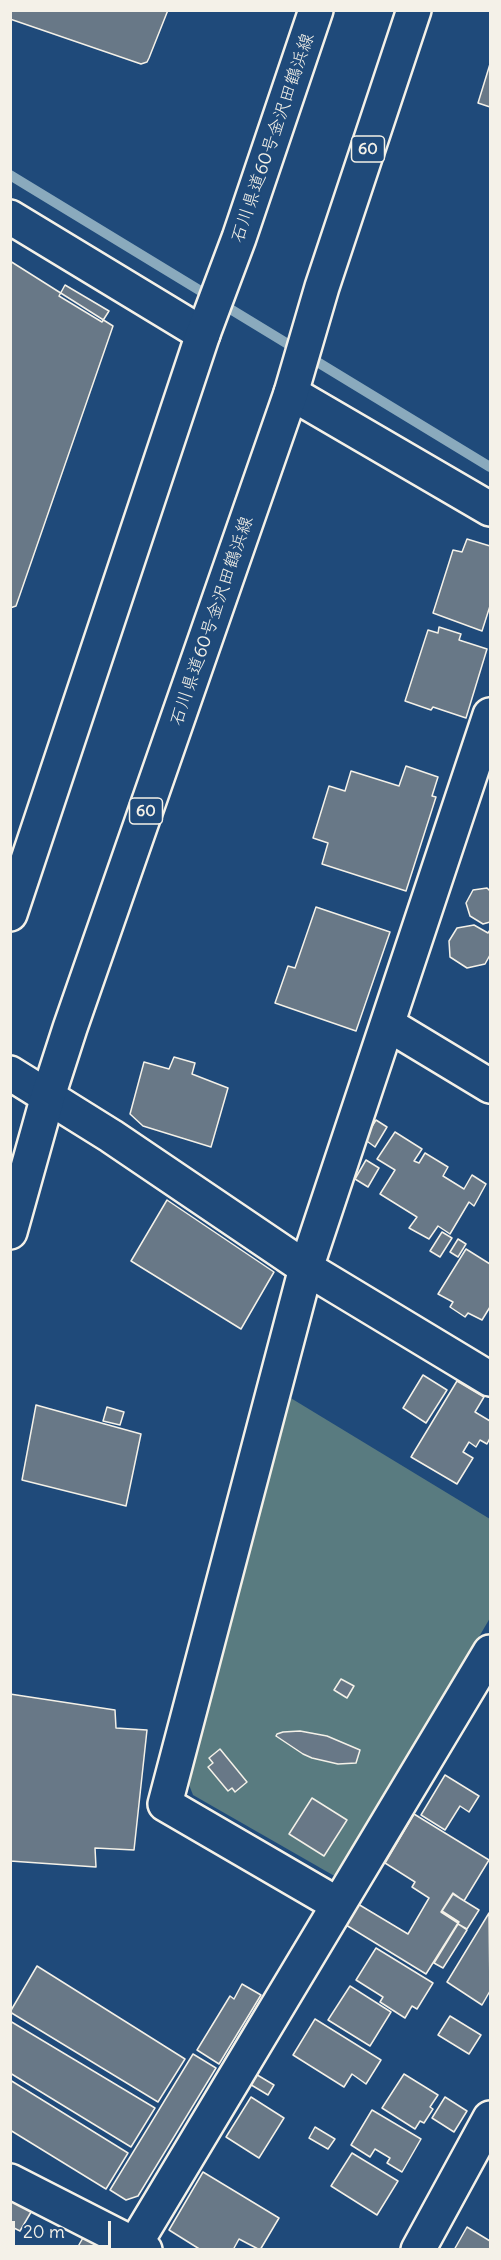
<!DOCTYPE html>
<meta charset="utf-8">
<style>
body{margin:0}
#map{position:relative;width:501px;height:2260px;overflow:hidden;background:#1f4a7a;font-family:Delius,sans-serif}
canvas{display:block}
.frame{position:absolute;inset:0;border:12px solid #f4f1e8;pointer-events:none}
.scale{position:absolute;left:12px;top:2221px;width:99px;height:27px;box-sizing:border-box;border:3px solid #f4f1e8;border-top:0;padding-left:8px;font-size:18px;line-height:21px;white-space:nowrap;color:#f4f1e8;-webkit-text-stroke:4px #1f4a7a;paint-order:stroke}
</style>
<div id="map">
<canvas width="501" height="2260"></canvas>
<div class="frame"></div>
<div class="scale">20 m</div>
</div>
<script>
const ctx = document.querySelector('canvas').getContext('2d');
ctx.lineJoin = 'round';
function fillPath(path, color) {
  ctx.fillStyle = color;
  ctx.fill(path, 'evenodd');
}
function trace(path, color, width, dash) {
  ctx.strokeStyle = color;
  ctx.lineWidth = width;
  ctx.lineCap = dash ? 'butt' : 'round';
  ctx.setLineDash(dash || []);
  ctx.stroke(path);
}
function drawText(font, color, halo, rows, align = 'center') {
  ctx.font = font + ' Delius,"Klee One",sans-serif';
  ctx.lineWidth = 4.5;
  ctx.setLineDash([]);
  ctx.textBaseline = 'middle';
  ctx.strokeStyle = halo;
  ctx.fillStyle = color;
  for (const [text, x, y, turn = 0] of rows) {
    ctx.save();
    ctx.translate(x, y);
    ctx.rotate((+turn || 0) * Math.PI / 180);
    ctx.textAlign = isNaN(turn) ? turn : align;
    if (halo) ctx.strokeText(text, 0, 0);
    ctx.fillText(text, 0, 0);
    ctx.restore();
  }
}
const green = new Path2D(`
 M289,1397L490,1519V1618L338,1878L193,1795L186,1777Z`);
const stream = new Path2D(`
 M10,175L490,467`);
const building = new Path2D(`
 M10,10H168L149,58L147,62L141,64L10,19Z
 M490,64V107L478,103Z
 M10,261L113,326L16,606L10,608Z
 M65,285L109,311L102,322L59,296Z
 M467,539L490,546V606L482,631L433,613L453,550L462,552Z
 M439,627L461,634L459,640L487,649L466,718L433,707L431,710L405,701L428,630L438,633Z
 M406,766L438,777L432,796L436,797L406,891L322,864L328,843L313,838L329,786L345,791L351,771L399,786Z
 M487,888L490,891V922L483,924L470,916L466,903L473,890Z
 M316,907L390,932L356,1031L275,1003L288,966L295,968Z
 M474,925L488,933L490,930V955L485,964L467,968L450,957L449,941L457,928Z
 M174,1057L195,1063L192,1074L228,1088L211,1147L143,1126L130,1114L144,1062L169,1069Z
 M376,1120L387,1127L375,1147L364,1139Z
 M395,1132L422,1149L414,1161L419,1163L425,1153L448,1167L443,1176L464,1189L472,1175L486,1184L474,1206L469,1202L450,1234L438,1226L429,1239L409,1228L417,1217L380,1194L395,1170L377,1159Z
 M366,1160L379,1168L368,1187L355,1179Z
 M167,1200L274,1272L241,1329L131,1261Z
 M442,1232L452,1238L440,1257L430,1251Z
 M458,1239L466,1244L458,1257L450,1252Z
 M466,1249L490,1264V1307L482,1320L468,1313L465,1317L450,1307L453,1302L438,1294Z
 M423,1375L447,1390L426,1423L403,1408Z
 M457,1381L484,1397L475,1412L490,1421V1438L487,1444L480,1440L476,1447L469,1442L463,1452L473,1458L457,1484L411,1457Z
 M36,1405L141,1434L126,1506L22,1480Z
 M107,1407L124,1412L120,1425L103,1421Z
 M341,1679L354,1686L347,1698L334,1690Z
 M10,1694L115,1710L116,1728L147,1730L134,1850L95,1848L96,1867L10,1861Z
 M300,1731L327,1736L360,1750L356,1763L338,1764L312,1758L303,1754L276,1736L277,1734L283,1732Z
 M220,1749L247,1782L235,1792L232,1788L228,1791L208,1767L213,1763L209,1758Z
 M445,1775L479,1796L469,1812L460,1806L445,1830L421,1815Z
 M312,1798L347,1820L324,1856L289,1834Z
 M414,1814L489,1860L464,1901L453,1893L441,1912L458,1923L426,1974L346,1925L358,1904L408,1934L429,1898L412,1887L415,1882L385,1863Z
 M453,1894L479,1910L467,1929L458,1924L459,1922L442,1911Z
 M489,1913L490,1991L482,2005L447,1982Z
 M458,1924L467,1930L443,1968L434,1963Z
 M376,1948L433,1983L417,2009L412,2006L405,2018L380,2002L383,1997L356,1980Z
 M37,1966L185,2059L158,2102L10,2012Z
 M242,1984L261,1995L219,2064L197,2050L230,1996L234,1999Z
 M350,1986L391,2012L370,2046L328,2020Z
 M450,2016L481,2035L469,2054L438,2035Z
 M315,2019L381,2060L366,2084L352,2074L344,2087L293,2055Z
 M10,2021L155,2108L131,2147L10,2073Z
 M193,2054L216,2068L138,2196L126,2200L110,2190Z
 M254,2073L274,2085L268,2095L248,2083Z
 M404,2074L438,2095L430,2107L433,2109L424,2123L420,2121L415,2129L382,2108Z
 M10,2080L128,2153L106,2189L10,2130Z
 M251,2097L284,2118L259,2158L226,2137Z
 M445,2097L467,2111L454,2132L432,2118Z
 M372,2110L421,2139L402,2172L387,2163L390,2158L375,2149L370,2157L351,2145Z
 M315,2127L335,2139L328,2149L309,2138Z
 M352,2153L398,2181L377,2215L331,2186Z
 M203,2172L279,2218L260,2250L239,2239L233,2250H201L169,2230Z
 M10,2198L34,2207L20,2231L10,2226Z
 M467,2227L490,2241V2250H454Z
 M84,2236L105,2249L104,2250H76Z`);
const minor = new Path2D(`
 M10,217L203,334
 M291,393L490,509
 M389,1025L490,1086
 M10,1073L111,1136L306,1268L490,1379
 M337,1904L165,1804L306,1268L490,715
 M10,2181L145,2250
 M135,2244L490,1652
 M418,2250L490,2118`);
const major = new Path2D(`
 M10,914L203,334L239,238L316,10
 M10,1232L48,1096L70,1028L291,393L322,287L414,10`);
const shields = [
 [368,149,33],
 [146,811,33]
];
const shieldNames = [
 ["60",368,149],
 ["60",146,811]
];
const streetNames = [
 ["石川県道60号金沢田鶴浜線",273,138,-71],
 ["石川県道60号金沢田鶴浜線",212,621,-71]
];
fillPath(green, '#597b80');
trace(stream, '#8aaabd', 10);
fillPath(building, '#687887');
trace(building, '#f4f1e8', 1.5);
trace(minor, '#f4f1e8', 38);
trace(major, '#f4f1e8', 38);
trace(minor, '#1f4a7a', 33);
trace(major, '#1f4a7a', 33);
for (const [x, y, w] of shields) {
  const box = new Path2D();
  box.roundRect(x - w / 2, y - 13, w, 26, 4.5);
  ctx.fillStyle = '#1f4a7a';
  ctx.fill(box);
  trace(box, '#f4f1e8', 1.5);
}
drawText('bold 16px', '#f4f1e8', null, shieldNames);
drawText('18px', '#f4f1e8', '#1f4a7a', streetNames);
</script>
